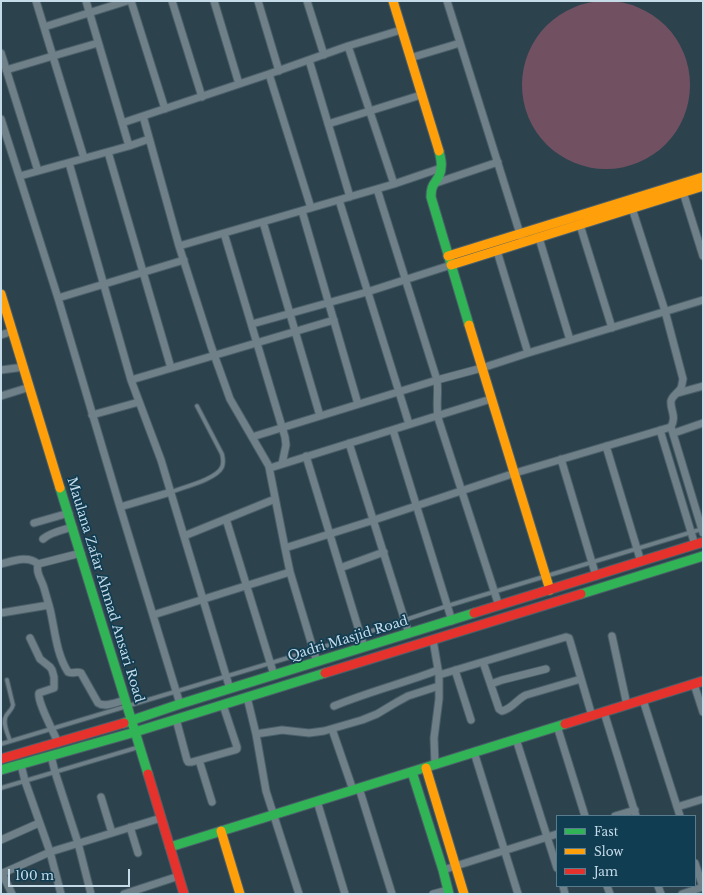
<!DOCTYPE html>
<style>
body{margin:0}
#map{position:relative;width:704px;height:895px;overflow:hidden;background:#2c434e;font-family:"Libre Baskerville",serif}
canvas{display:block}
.frame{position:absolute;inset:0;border:2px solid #c5dbe8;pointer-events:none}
.legend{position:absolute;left:556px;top:815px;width:140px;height:72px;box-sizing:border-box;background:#113d52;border:1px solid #597c8e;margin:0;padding:5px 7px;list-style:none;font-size:12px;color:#c5dbe8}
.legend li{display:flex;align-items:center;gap:8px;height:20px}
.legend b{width:20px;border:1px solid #597c8e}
.scale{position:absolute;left:8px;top:869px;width:122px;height:18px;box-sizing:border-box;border:2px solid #c5dbe8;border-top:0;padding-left:5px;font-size:12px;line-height:14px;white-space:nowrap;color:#c5dbe8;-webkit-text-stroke:3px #113d52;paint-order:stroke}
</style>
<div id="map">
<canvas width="704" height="895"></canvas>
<div class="frame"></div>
<ul class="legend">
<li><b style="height:5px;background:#30b455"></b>Fast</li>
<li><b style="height:5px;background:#ff9f0a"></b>Slow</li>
<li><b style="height:5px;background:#e5322d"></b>Jam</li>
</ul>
<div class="scale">100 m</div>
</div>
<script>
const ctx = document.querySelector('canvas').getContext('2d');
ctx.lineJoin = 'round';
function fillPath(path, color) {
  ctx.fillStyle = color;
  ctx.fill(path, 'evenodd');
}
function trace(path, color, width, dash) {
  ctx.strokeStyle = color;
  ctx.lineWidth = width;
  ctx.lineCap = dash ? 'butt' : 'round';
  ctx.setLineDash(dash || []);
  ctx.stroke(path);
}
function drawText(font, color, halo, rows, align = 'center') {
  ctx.font = font + ' "Libre Baskerville",serif';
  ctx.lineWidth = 3.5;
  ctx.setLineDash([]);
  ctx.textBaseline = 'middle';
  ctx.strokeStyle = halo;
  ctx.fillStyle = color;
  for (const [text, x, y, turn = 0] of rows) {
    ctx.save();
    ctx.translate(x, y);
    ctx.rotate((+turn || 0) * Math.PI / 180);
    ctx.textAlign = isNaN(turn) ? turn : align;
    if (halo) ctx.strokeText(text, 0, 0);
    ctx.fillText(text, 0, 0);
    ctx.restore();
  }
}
const green = new Path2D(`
 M522 85a84 84 0 1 1 168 0a84 84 0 1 1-168 0Z`);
const lane = new Path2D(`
 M171,492C184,487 217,479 222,467C224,462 223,458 222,454L197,406
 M7,680L13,705C12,710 8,712 6,716C2,723 8,734 10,741
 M1,744L314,650L447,606L702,529
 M1,788L139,747`);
const street = new Path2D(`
 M36,1L84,158
 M86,1L129,146
 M131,1L165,109
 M172,1L202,97
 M214,1L239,84
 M258,1L279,71
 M307,1L324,55
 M447,1L521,237
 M44,27L127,1
 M348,46L394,184
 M1,53L38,171
 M410,58L460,43
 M309,60L350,197
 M6,70L53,56L98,43
 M269,74L311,208
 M143,116L179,246L211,346L230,399L270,468L491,399
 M1,119L58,298L120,507L180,704
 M122,123L269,74L348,46L401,30
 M328,124L421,95
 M108,152L171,368
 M69,163L131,380L161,460L230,689
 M20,176L129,146L149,139
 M433,184L498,162
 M377,189L437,380C439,394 435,408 439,421L499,606
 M683,192L703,256
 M339,200L409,424
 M302,211L358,404
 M263,222L320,416
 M580,225L612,328
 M224,233L285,437L286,445L282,464
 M539,238L570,340
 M179,246L394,184L441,168
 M497,251L528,353
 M58,298L184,260
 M252,324L367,292L451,265
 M1,335L13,331
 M1,370L24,367
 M131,380L334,320
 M678,393L703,386
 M1,396L30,387
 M92,415L139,402
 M671,427L703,533
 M393,430L452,621
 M660,430L695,545
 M674,433L703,423
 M252,437L437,380L482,368L528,353L703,300
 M349,443L409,634
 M606,446L641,562
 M306,456L364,647
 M561,459L596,576
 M269,467L285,548L290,572L317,662
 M120,507L171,492
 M226,519L274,675
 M34,523L69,513
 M184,536L275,499
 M43,539C51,532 63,530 73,527
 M285,548L374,520L515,473L671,427C677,416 670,410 671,401C672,396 678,393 681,388C682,386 682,383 683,379L665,311L631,205
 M81,553L38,564C36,574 41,578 44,588C46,595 48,602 50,609C55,630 56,653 68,672C73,674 77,671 81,673L98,703C105,708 117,702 125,700
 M1,564C13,561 28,555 38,564
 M340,568L384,552
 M1,613L49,605
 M153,615L290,572
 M612,636L627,705
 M30,638L40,659L50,667L52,670L54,677V688L39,693C37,702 54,732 58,743
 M433,640L439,675V699L434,738L435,764
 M483,662L499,709L502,711C512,709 517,699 526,695L581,679
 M455,670L471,720
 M439,675L566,637L569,638L570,641L592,716
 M491,684L502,680L546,669
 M694,684L703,712
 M247,697L256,734L266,791L299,894
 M643,700L680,816
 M334,706C368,692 404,683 438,670
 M604,712L636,816
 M176,719L187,760L188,762H192L235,750L237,749V747L223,705
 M557,726L585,816
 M332,729L353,790
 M256,734L282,730L309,733L324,731L362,720L377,714L397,702L408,696L439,686
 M516,739L557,868
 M474,752L518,894
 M51,756L55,772L78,843L91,894
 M199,760L212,802
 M21,765L25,781L50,852L61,894
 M359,788L392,894
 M101,797L112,833
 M317,801L345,894
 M677,807L703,799
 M615,816L635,810
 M130,827L138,853
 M1,840L39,823
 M695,863L703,887
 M443,870L557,834
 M2,873L12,894
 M1,874L50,852L161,818
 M563,886L565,894
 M607,886L610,894
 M658,886L661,894
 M124,894L179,876
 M433,894L448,890
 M682,894L703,887`);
const fast = new Path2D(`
 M439,151C441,159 443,167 439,176C434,185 431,185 431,197L469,325
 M60,488L148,774
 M581,594L703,556
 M124,723L180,704L474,613
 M1,770L135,732L325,673
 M412,772L443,870L449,894
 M170,847L565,724`);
const slow = new Path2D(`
 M393,1L439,151
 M448,256L703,177
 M451,265L703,186
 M1,294L60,488
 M469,325L550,590
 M426,768L464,894
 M221,831L240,894`);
const jam = new Path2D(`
 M474,613L703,542
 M325,673L581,594
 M565,724L703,681
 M1,759L124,723
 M148,774L184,894`);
const streetNames = [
 ["Maulana Zafar Ahmad Ansari Road",105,590,73],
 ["Qadri Masjid Road",348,639,-17]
];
fillPath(green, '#715161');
trace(lane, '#4a5f69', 5.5);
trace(street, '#4a5f69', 9);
trace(fast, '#4a5f69', 11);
trace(slow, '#4a5f69', 11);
trace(jam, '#4a5f69', 11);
trace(lane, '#708089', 3.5);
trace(street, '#708089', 7);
trace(fast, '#30b455', 9);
trace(slow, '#ff9f0a', 9);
trace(jam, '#e5322d', 9);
drawText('13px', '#c5dbe8', '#113d52', streetNames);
</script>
